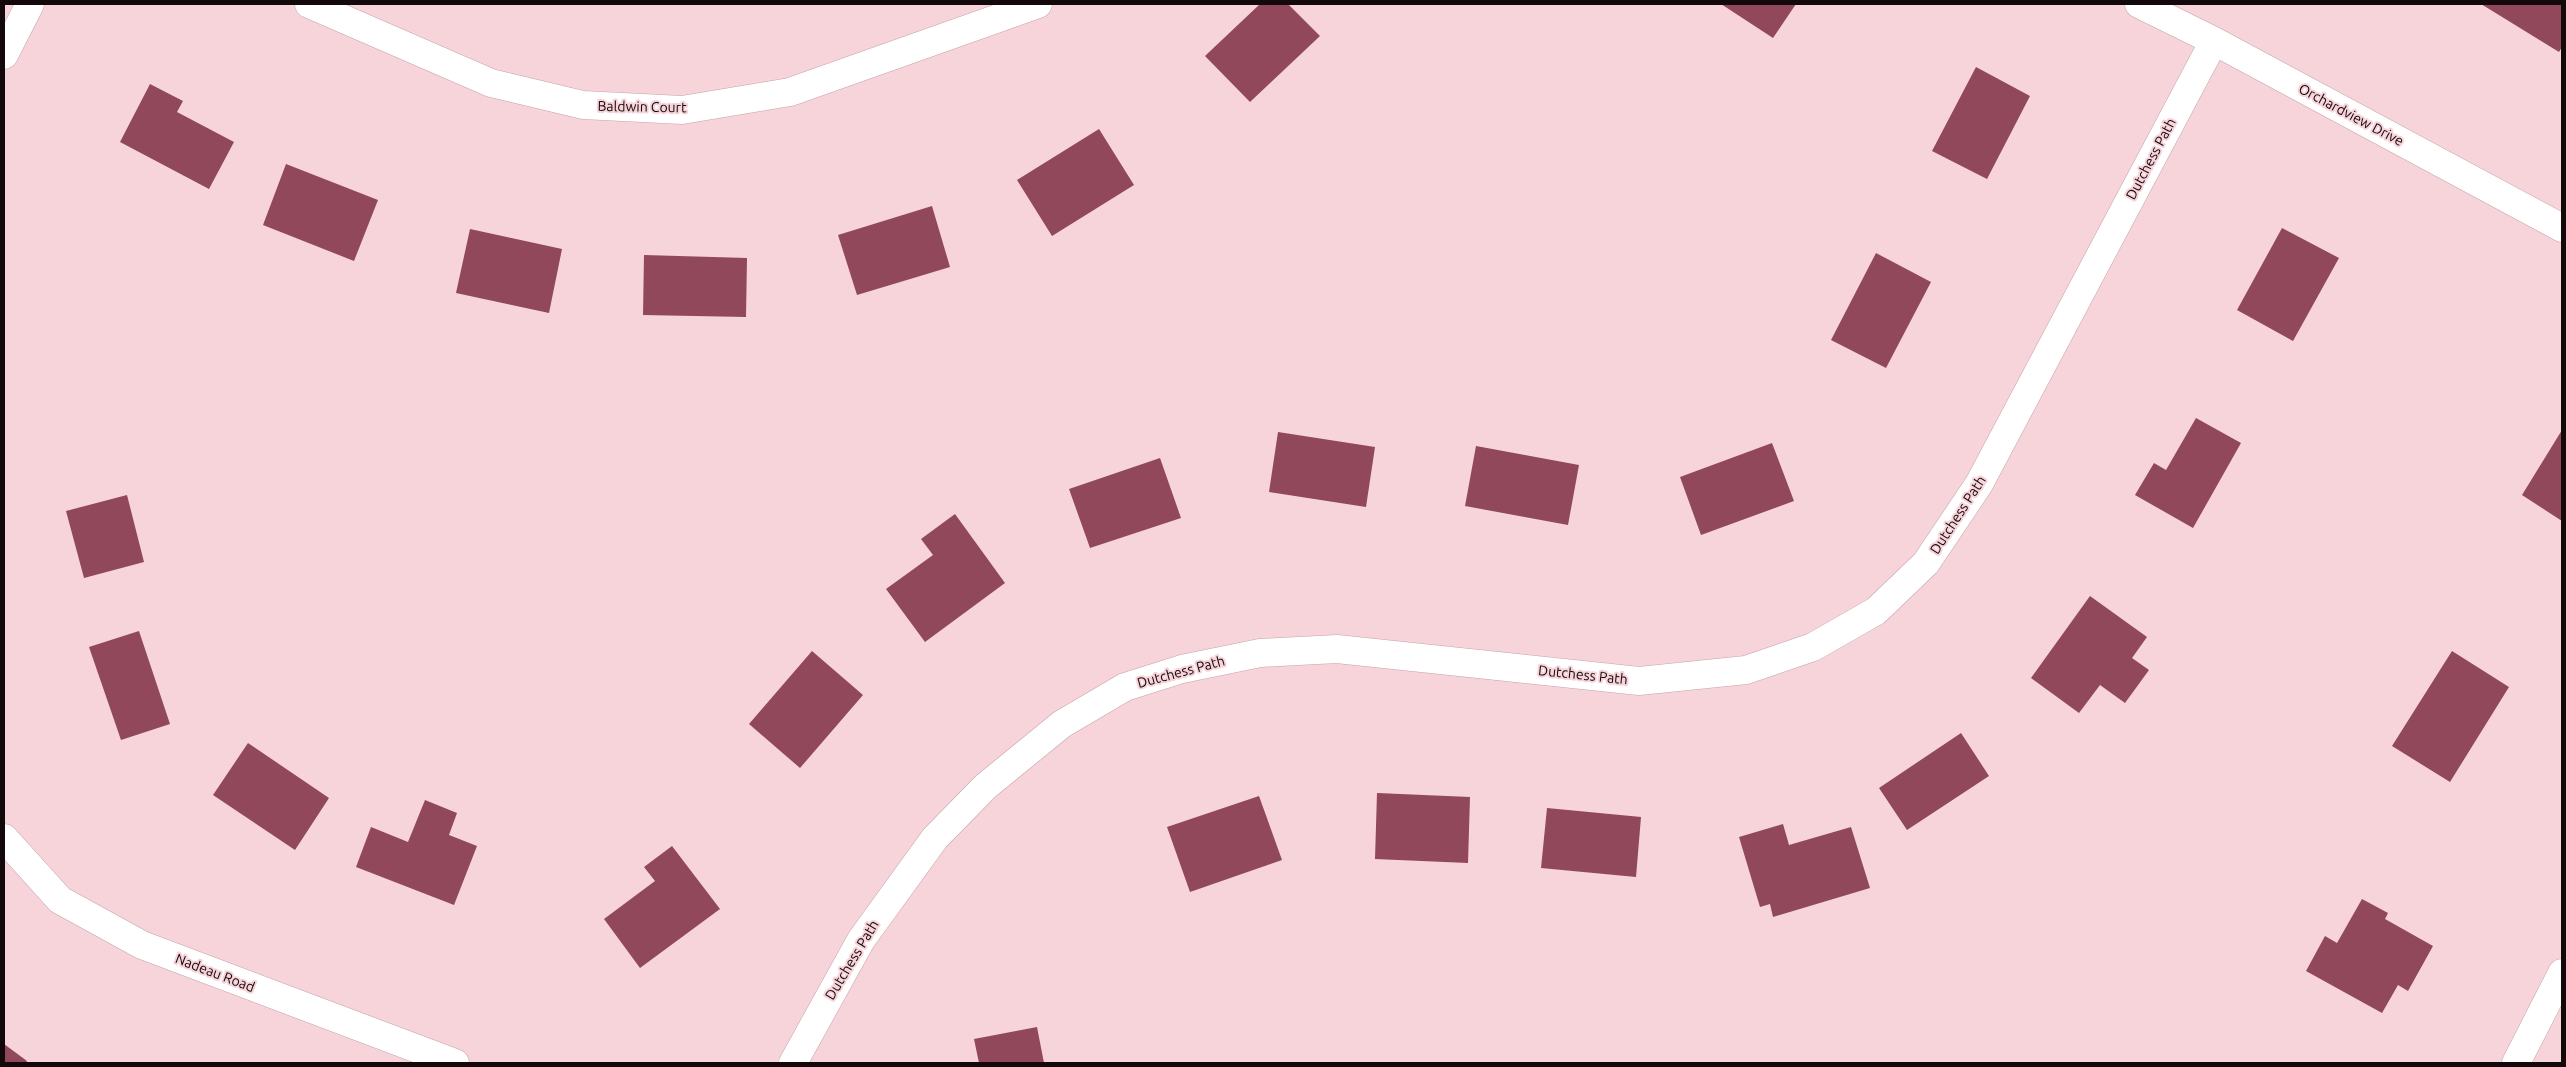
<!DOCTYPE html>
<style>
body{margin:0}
#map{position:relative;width:2566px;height:1067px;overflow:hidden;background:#f7d3da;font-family:Ubuntu,sans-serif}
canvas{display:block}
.frame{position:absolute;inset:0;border:5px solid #13080a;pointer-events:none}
</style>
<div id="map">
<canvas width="2566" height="1067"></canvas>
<div class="frame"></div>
</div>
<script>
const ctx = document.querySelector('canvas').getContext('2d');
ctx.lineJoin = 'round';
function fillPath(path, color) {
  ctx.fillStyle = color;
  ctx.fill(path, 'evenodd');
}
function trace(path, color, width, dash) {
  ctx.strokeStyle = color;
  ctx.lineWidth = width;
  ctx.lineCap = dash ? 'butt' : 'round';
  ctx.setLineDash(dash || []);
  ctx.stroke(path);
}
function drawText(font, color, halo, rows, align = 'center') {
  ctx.font = font + ' Ubuntu,sans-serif';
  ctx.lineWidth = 4;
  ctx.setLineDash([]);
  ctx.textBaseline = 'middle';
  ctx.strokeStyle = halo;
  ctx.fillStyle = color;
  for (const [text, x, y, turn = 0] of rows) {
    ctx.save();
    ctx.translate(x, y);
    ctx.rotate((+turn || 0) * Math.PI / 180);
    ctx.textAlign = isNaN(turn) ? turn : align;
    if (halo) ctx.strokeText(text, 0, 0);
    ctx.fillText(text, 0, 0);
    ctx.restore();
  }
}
const building = new Path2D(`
 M1260,4H1288L1320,36L1250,102L1205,56Z
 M1721,4H1796L1773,38Z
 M2481,4H2562V47L2559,52Z
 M1976,67L2030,96L1987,179L1932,151Z
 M150,84L183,101L177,112L234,142L209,189L120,142Z
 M1099,129L1134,185L1052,236L1017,180Z
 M286,164L378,200L354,261L263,225Z
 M932,206L950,267L857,295L838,235Z
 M2282,228L2339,258L2293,341L2237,310Z
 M470,229L562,249L549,313L456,293Z
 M1876,253L1931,282L1886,368L1831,340Z
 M644,255L747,258L746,317L643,315Z
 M2196,418L2241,443L2193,528L2135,495L2154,463L2166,470Z
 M2562,430V521L2522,495Z
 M1278,432L1375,447L1366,507L1269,492Z
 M1772,443L1794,501L1701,535L1680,477Z
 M1476,446L1579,465L1568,525L1465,506Z
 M1160,458L1181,518L1090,548L1069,489Z
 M127,495L144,562L84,578L66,511Z
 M955,514L1005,583L925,642L886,589L933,555L921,539Z
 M2090,596L2147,637L2132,658L2149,670L2125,703L2100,685L2079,713L2031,678Z
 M139,631L170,724L121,740L89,647Z
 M812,651L863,695L800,768L749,724Z
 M2452,651L2509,687L2450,782L2392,746Z
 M1961,733L1989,776L1907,830L1879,788Z
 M248,743L329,798L295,850L213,795Z
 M1377,793L1470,797L1468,863L1375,859Z
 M1259,796L1282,860L1190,892L1167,827Z
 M425,800L457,813L449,835L477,846L454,905L356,867L371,827L408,842Z
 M1547,808L1641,817L1636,877L1541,868Z
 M1783,824L1789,845L1851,827L1870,888L1773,917L1770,904L1760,907L1739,837Z
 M672,846L720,909L640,968L604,919L655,881L644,867Z
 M2362,899L2388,913L2385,919L2433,946L2408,991L2398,985L2382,1013L2306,971L2325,936L2337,943Z
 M1037,1027L1044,1063H979L974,1039Z
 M4,1044L27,1061L26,1063H4Z`);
const minor = new Path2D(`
 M309,4L491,83L583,105L682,110L790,92L1038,4
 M2139,4L2214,41L2562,228
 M4,55L30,4
 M4,838L60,900L142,945L455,1063
 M793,1063L861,940L935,838L986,786L1062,724L1125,687L1182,669L1260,653L1337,649L1639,681L1746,670L1813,647L1876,611L1926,563L1979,484L2214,41`);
const tertiary = new Path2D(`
 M2516,1063L2562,973`);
const streetNames = [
 ["Baldwin Court",642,107,1],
 ["Orchardview Drive",2351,115,28],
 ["Dutchess Path",2151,159,-62],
 ["Dutchess Path",1958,515,-57],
 ["Dutchess Path",1181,672,-15],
 ["Dutchess Path",1583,675,6],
 ["Dutchess Path",852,960,-59],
 ["Nadeau Road",215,973,21]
];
fillPath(building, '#90485a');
trace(minor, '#c5a3a9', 29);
trace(tertiary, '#c5a3a9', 29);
trace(minor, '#fff', 28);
trace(tertiary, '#fff', 28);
drawText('14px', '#13080a', '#f7d3da', streetNames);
</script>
